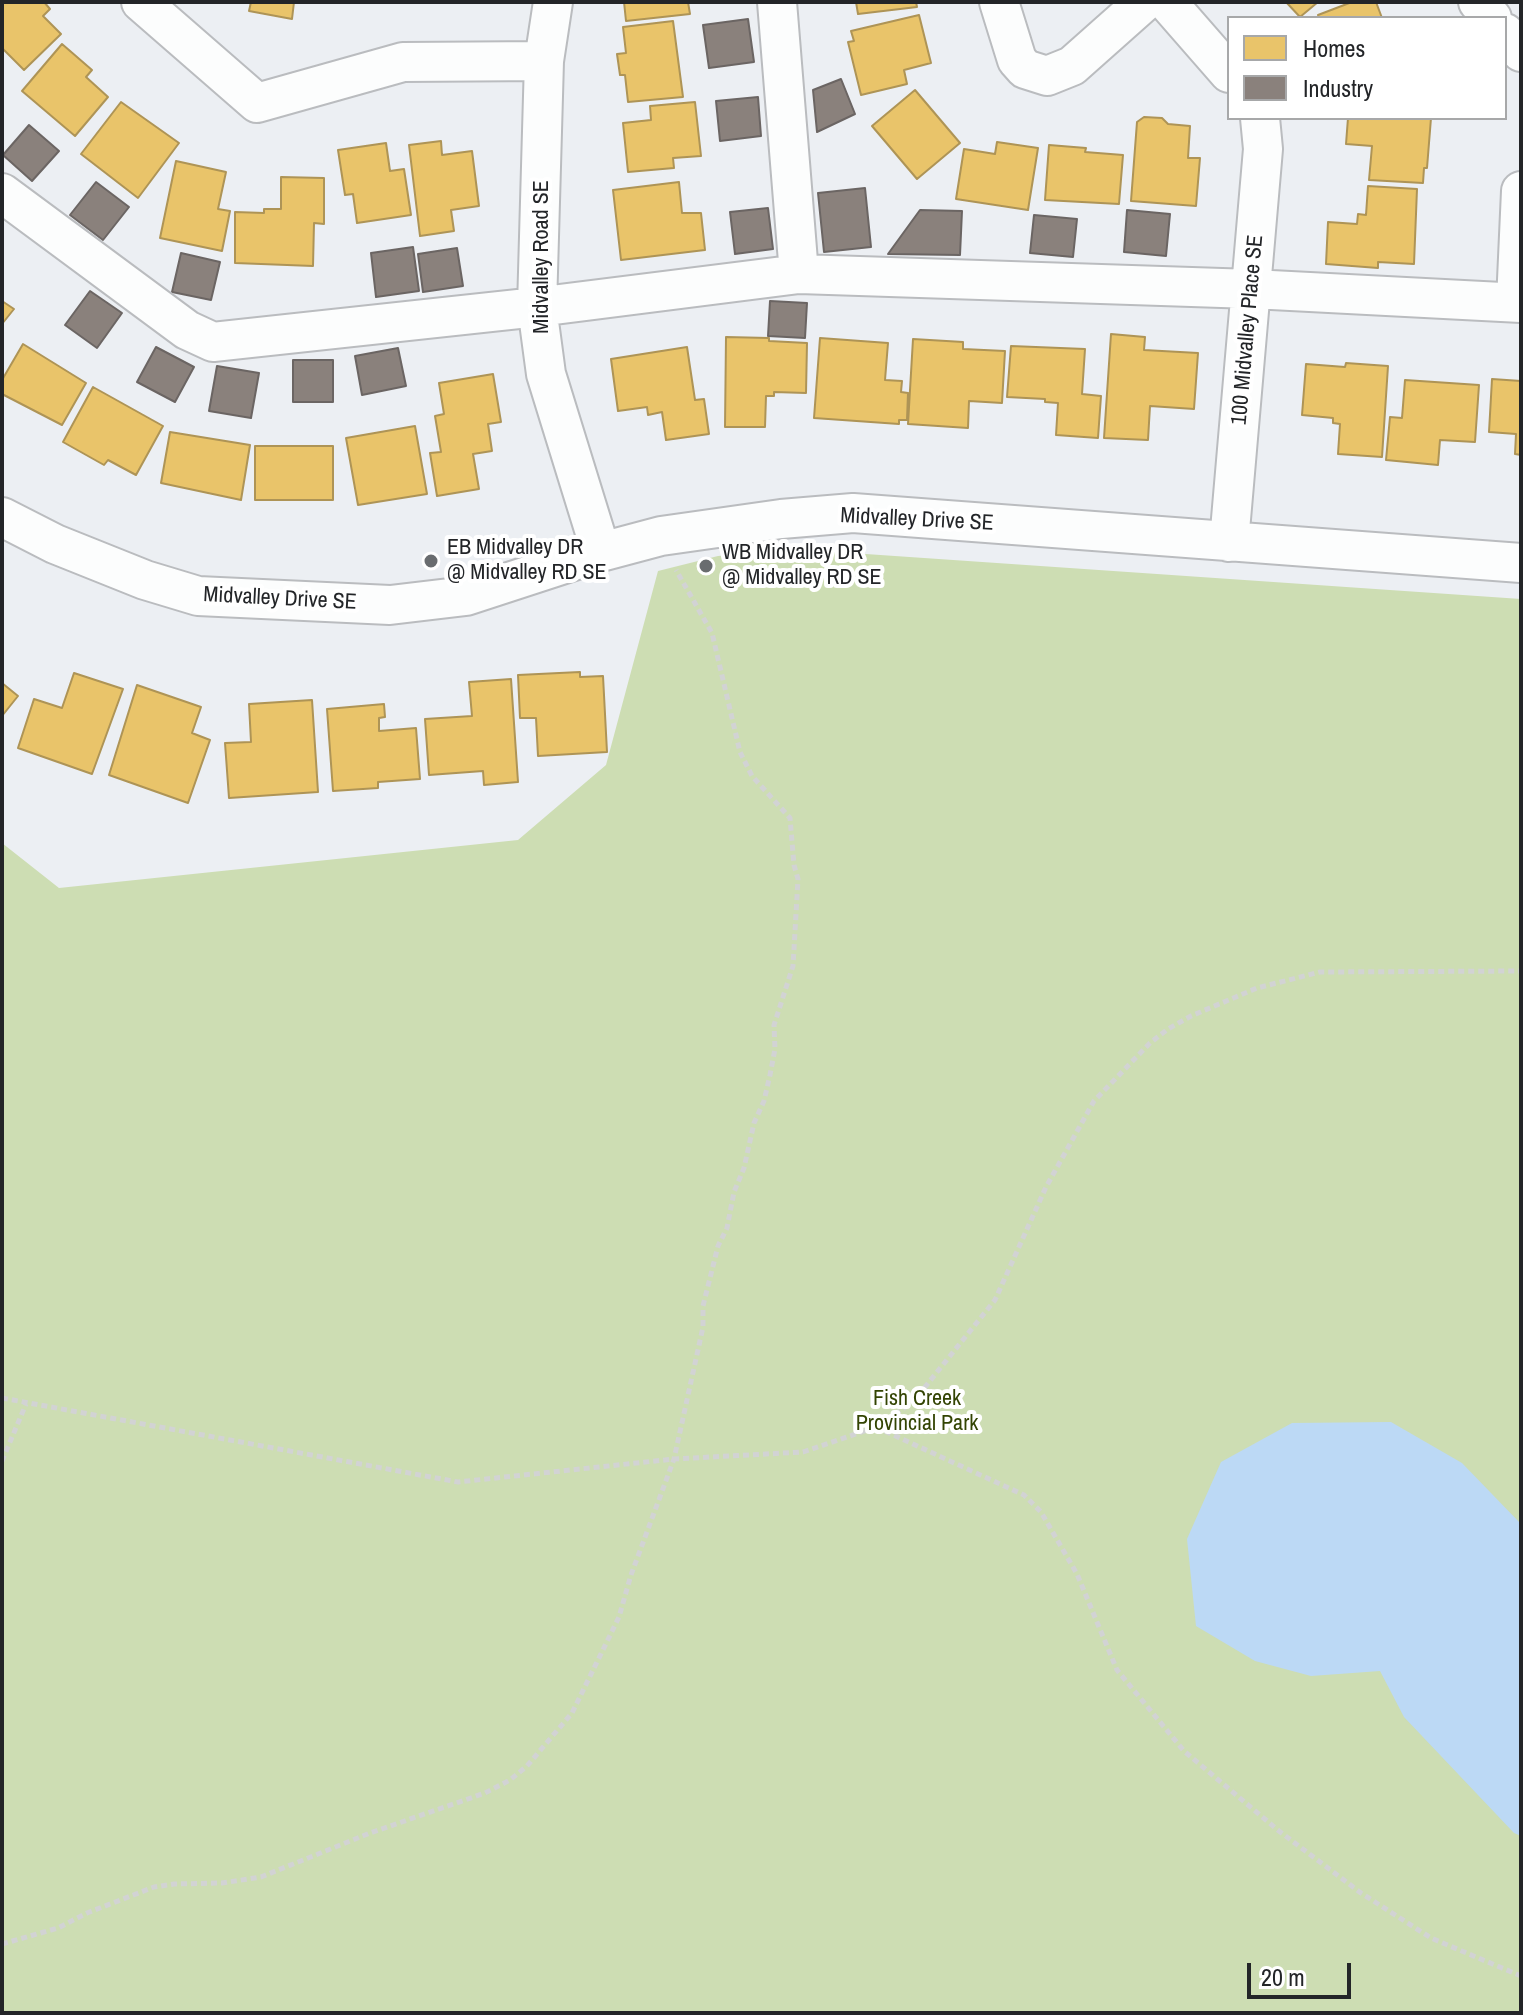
<!DOCTYPE html>
<style>
body{margin:0}
#map{position:relative;width:1523px;height:2015px;overflow:hidden;background:#eceff3;font-family:"Archivo Narrow",sans-serif}
canvas{display:block}
.frame{position:absolute;inset:0;border:4px solid #232528;pointer-events:none}
.legend{position:absolute;left:1227px;top:16px;width:280px;height:104px;box-sizing:border-box;background:#fff;border:2px solid #a7a8a9;margin:0;padding:10px 14px;list-style:none;font-size:24px;color:#232528}
.legend li{display:flex;align-items:center;gap:16px;height:40px}
.legend b{width:40px;border:2px solid #a7a8a9}
.scale{position:absolute;left:1247px;top:1963px;width:104px;height:36px;box-sizing:border-box;border:4px solid #232528;border-top:0;padding-left:10px;font-size:24px;line-height:28px;white-space:nowrap;color:#232528;-webkit-text-stroke:6px #fff;paint-order:stroke}
</style>
<div id="map">
<canvas width="1523" height="2015"></canvas>
<div class="frame"></div>
<ul class="legend">
<li><b style="height:22px;background:#e9c46a"></b>Homes</li>
<li><b style="height:22px;background:#8a817c"></b>Industry</li>
</ul>
<div class="scale">20 m</div>
</div>
<script>
const ctx = document.querySelector('canvas').getContext('2d');
ctx.lineJoin = 'round';
function fillPath(path, color) {
  ctx.fillStyle = color;
  ctx.fill(path, 'evenodd');
}
function trace(path, color, width, dash) {
  ctx.strokeStyle = color;
  ctx.lineWidth = width;
  ctx.lineCap = dash ? 'butt' : 'round';
  ctx.setLineDash(dash || []);
  ctx.stroke(path);
}
function drawText(font, color, halo, rows, align = 'center') {
  ctx.font = font + ' "Archivo Narrow",sans-serif';
  ctx.lineWidth = 8;
  ctx.setLineDash([]);
  ctx.textBaseline = 'middle';
  ctx.strokeStyle = halo;
  ctx.fillStyle = color;
  for (const [text, x, y, turn = 0] of rows) {
    ctx.save();
    ctx.translate(x, y);
    ctx.rotate((+turn || 0) * Math.PI / 180);
    ctx.textAlign = isNaN(turn) ? turn : align;
    if (halo) ctx.strokeText(text, 0, 0);
    ctx.fillText(text, 0, 0);
    ctx.restore();
  }
}
const green = new Path2D(`
 M793,549L1521,599V2013H2V843L59,888L518,840L606,765L658,571L718,556Z`);
const water = new Path2D(`
 M1391,1422L1462,1463L1521,1524V1836L1514,1833L1404,1717L1380,1671L1311,1676L1255,1661L1196,1626L1187,1539L1221,1462L1292,1423Z`);
const homes = new Path2D(`
 M2,2H44L50,9L43,16L61,34L24,70L2,48Z
 M251,2H294L292,19L249,11Z
 M624,2H688L690,14L626,21Z
 M856,2H916L917,7L858,14Z
 M1286,2H1318L1300,17Z
 M1352,2H1376L1382,18H1319L1318,15Z
 M919,15L931,63L904,70L907,84L861,95L848,42L854,41L851,31Z
 M673,21L683,97L628,102L625,75H620L617,54L626,53L623,27Z
 M62,44L92,70L86,77L108,97L75,136L22,91Z
 M915,90L960,143L917,179L872,126Z
 M121,102L179,143L138,198L81,154Z
 M695,102L701,156L673,158L674,168L628,172L623,123L651,120L650,106Z
 M1144,117L1162,118L1168,124L1190,126L1188,158H1200L1196,206L1131,201L1137,122Z
 M1348,118H1431L1427,168H1424L1423,183L1369,180L1372,146L1346,144Z
 M441,141L442,155L472,151L479,206L451,210L454,231L420,236L409,145Z
 M997,142L1038,148L1028,210L956,199L964,149L995,154Z
 M386,143L390,171L404,169L411,215L357,223L353,194L345,195L338,150Z
 M1049,145L1086,148L1085,152L1123,155L1119,204L1045,200Z
 M176,161L226,172L218,209L230,211L222,251L160,238Z
 M281,177L324,178V224L314,223L313,266L235,263V212L264,213V209H281Z
 M679,182L682,213H701L705,250L621,260L613,190Z
 M1368,186L1417,189L1414,264L1378,262V268L1326,264L1328,222L1357,224L1358,214L1366,215Z
 M2,301L14,309L2,324Z
 M1111,334L1145,337L1144,350L1198,353L1194,409L1150,406L1148,440L1104,438Z
 M726,337L769,338V341L807,343L806,393L774,392V396H766L765,427H725Z
 M820,338L888,343L885,380L902,381L901,392L908,393L907,420H899V424L814,418Z
 M913,339L963,342V349L1005,351L1002,403L969,401L968,428L908,424Z
 M23,344L86,383L62,425L2,394V380Z
 M1011,346L1085,349L1082,394L1101,396L1098,438L1056,435L1058,403L1045,402V399L1007,397Z
 M687,347L695,400L704,399L709,434L666,440L662,412L648,415L647,407L618,411L611,359Z
 M1346,363L1388,366L1382,457L1338,454L1340,424L1333,423V418L1302,415L1306,364L1345,367Z
 M493,374L501,422L488,424L492,451L473,454L479,489L437,496L430,453L441,452L435,416L444,414L439,383Z
 M1492,379L1521,381V455L1515,454L1516,434L1489,432Z
 M1405,380L1479,385L1475,442L1440,440L1438,465L1386,460L1390,417L1402,418Z
 M93,387L163,426L136,475L108,460L104,465L63,442Z
 M415,426L427,494L358,505L346,438Z
 M170,432L250,445L241,500L161,483Z
 M255,446H333V500H255Z
 M580,672V677L603,676L607,752L538,756L536,718H520L518,675Z
 M74,673L123,689L92,774L18,748L34,699L62,708Z
 M511,679L518,782L484,785L483,771L429,775L425,719L472,716L469,682Z
 M2,683L18,696L2,716Z
 M137,685L201,707L192,733L210,740L188,803L109,775Z
 M312,700L318,792L229,798L225,743L251,742L249,704Z
 M384,704L385,717L379,718V731L416,728L420,779L378,782V788L333,791L327,709Z`);
const industry = new Path2D(`
 M748,19L754,62L709,68L703,25Z
 M841,79L855,114L817,132L813,90Z
 M758,97L761,136L720,141L716,101Z
 M29,125L59,151L32,181L3,155Z
 M96,182L129,207L103,240L70,215Z
 M865,188L871,247L824,252L818,193Z
 M768,208L773,249L735,254L730,212Z
 M920,210L962,211L960,255L888,254Z
 M1127,210L1170,214L1166,256L1124,252Z
 M1034,215L1077,219L1073,257L1030,253Z
 M413,247L419,291L376,297L371,253Z
 M457,248L463,286L423,292L418,254Z
 M181,253L220,262L211,300L172,292Z
 M90,291L122,313L97,348L65,325Z
 M770,301L807,303L805,338L768,336Z
 M156,347L194,367L175,402L137,382Z
 M398,348L406,386L362,395L355,356Z
 M293,360H333V402H293Z
 M217,366L259,373L251,418L209,411Z`);
const path = new Path2D(`
 M2,1398L458,1482L674,1459L803,1452L876,1427L913,1402L995,1300L1046,1187L1094,1101L1150,1043L1168,1029L1191,1016L1257,988L1320,972L1521,971
 M876,1427L1024,1495L1041,1512L1077,1574L1117,1670L1184,1751L1279,1831L1361,1893L1431,1938L1521,1976
 M2,1461L26,1404
 M2,1944L58,1928L87,1913L154,1887L174,1884L222,1883L261,1877L370,1833L485,1793L510,1780L527,1766L572,1713L619,1617L631,1575L674,1459L703,1327V1306L718,1246L727,1228L734,1192L744,1168L754,1123L764,1101L770,1075L775,1049L774,1025L793,966L798,879L794,865L790,818L752,776L740,752L712,633L676,570`);
const minor = new Path2D(`
 M141,2L257,103L403,62L544,61
 M553,2L544,61L537,307L546,374L601,552
 M777,2L799,274
 M999,2L1017,60L1025,69L1047,76L1072,66L1144,2
 M1167,2L1229,73
 M1478,2L1492,18
 M1505,33L1521,52
 M2,193L187,330L213,342L537,307L799,274L1252,289L1521,303
 M1516,302L1521,191
 M2,517L55,544L145,580L198,596L390,605L466,596L601,552L661,536L781,519L853,513L1521,563
 M1229,542L1263,149L1260,118`);
const markers = [
 [431,561,8,"#696c6f"],
 [706,566,8,"#696c6f"]
];
const streetNames = [
 ["Midvalley Road SE",542,257,-90],
 ["100 Midvalley Place SE",1248,330,-85],
 ["Midvalley Drive SE",917,520,3],
 ["Midvalley Drive SE",280,599,3]
];
const poiNames = [
 ["EB Midvalley DR",447,548],
 ["@ Midvalley RD SE",447,573],
 ["WB Midvalley DR",722,553],
 ["@ Midvalley RD SE",722,578]
];
const parkNames = [
 ["Fish Creek",917,1399],
 ["Provincial Park",917,1424]
];
fillPath(green, '#cdddb3');
fillPath(water, '#bcd9f5');
fillPath(homes, '#e9c46a');
trace(homes, '#ae9456', 2);
fillPath(industry, '#8a817c');
trace(industry, '#6b6563', 2);
trace(minor, '#babcbf', 42);
trace(path, '#d2d3d4', 5, [6, 4]);
trace(minor, '#fcfdfd', 38);
for (const [x, y, r, color] of markers) {
  const dot = new Path2D();
  dot.arc(x, y, r, 0, 2 * Math.PI);
  ctx.fillStyle = color;
  ctx.fill(dot);
  trace(dot, '#fff', 3);
}
drawText('22px', '#232528', '#fff', streetNames);
drawText('22px', '#232528', '#fff', poiNames, 'left');
drawText('22px', '#334403', '#fff', parkNames);
</script>
